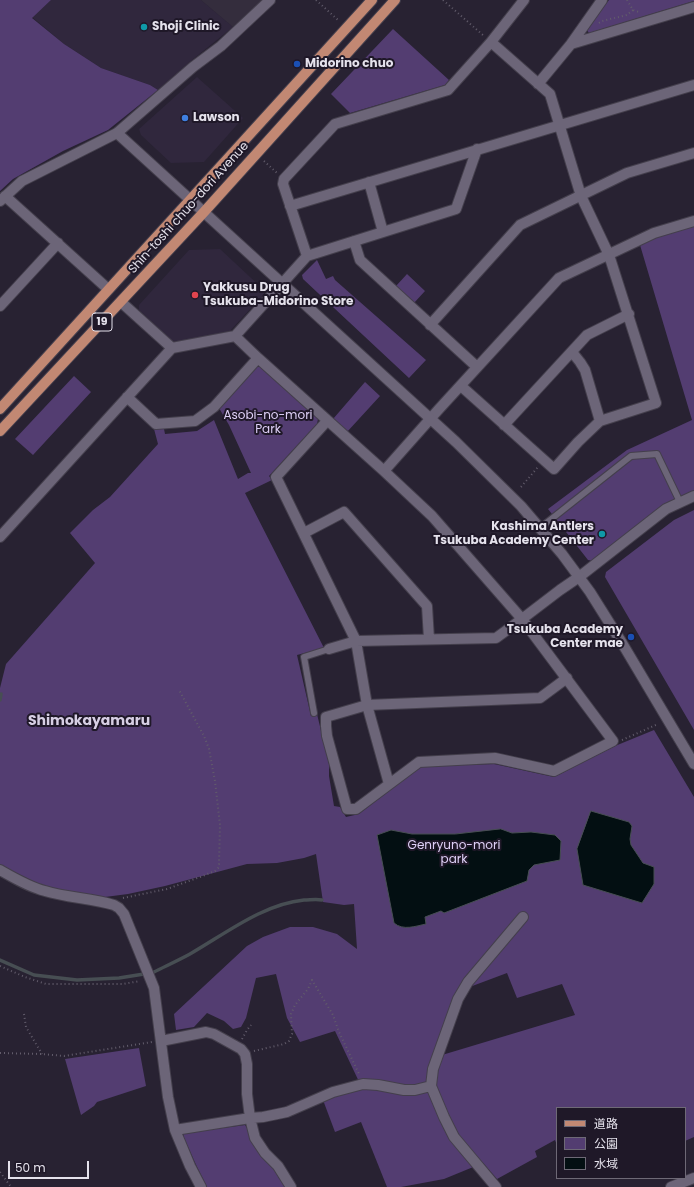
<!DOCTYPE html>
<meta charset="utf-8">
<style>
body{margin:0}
#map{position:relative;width:694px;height:1187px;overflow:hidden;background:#282232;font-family:Poppins,"Noto Sans JP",sans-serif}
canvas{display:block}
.legend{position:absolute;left:556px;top:1107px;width:130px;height:72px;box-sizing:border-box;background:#1f1828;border:1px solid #6e6976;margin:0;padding:5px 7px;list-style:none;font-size:12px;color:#e5e2ec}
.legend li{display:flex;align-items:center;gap:8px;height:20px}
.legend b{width:20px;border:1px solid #6e6976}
.scale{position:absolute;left:8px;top:1161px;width:81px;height:18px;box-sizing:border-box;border:2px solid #e5e2ec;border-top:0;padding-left:5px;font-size:12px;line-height:14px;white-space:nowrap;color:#e5e2ec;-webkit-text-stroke:3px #1f1828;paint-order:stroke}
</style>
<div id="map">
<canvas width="694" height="1187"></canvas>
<ul class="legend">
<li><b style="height:5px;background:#c28873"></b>道路</li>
<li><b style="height:11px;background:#533d71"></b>公園</li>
<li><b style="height:11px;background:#030f12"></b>水域</li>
</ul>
<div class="scale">50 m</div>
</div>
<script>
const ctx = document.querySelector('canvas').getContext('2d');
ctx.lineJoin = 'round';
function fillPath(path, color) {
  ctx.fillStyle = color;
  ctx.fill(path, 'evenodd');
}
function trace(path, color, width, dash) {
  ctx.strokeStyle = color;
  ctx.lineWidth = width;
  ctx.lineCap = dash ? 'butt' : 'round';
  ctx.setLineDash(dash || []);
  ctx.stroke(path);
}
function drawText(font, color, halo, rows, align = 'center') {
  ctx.font = font + ' Poppins,sans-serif';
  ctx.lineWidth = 4;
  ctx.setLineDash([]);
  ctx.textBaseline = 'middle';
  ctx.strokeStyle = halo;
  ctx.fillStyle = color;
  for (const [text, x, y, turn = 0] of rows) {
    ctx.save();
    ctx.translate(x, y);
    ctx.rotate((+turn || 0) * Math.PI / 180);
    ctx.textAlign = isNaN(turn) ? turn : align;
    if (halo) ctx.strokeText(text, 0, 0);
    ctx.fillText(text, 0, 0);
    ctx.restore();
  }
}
const built = new Path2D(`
 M51,0H201L233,27L192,60L158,90L150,85L101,68L64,44L32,17Z
 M197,77L243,118L204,162L171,163L141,135L139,129Z
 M220,249L264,290V294L230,331L178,342L171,341L139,310V305L189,250Z`);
const industrial = new Path2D(`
 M201,0H263L233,27Z`);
const green = new Path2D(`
 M0,0H51L32,18L64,44L101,68L150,85L158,90L108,130L63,151L13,179L0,191Z
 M609,0H694V1L589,33L586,29Z
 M393,29L449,80L445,85L350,113L331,94Z
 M694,226V491L667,504L593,561L588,560L548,509L627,450L692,420L640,245L655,238Z
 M317,260L326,279L333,276L335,280L426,360L409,378L303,279L302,275Z
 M407,274L425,291L414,303L396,286Z
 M256,367H261L318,419L317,424L269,476L272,480L245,493L324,648L297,655L311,716L317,714L329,764V776L334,806L340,807L346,817L359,814L421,766L494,764L554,777L615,746L654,730L694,797V1137L685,1141V1108H557V1145L555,1140L535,1151L537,1157L497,1179L483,1163L444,1179L401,1187H387L361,1122L335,1132L323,1100L362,1088L335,1031L300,1042L287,1018L276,974L256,978L246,1018L241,1027L233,1029L224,1021L207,1013L194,1027L176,1030L174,1014L247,946L263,937L290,927H313L337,934L357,949L354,904L344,905L323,902L316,854L304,858L277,863L247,864L165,886L128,894L105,897L73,893L43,886L0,865V688L6,664L95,563L70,533L93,510L110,497L158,444L154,429H164L165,434L197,431L214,420L238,479L248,473H251L229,425L219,408ZM507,973L517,998L562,984L575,1015L442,1055L467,988Z
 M74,376L91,392L33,455L15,439Z
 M365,382L380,396L347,432L333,419Z
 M694,510V730L605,577L606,572L674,520Z
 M139,1048L146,1086L97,1102L94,1106L81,1115L65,1059Z
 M245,1125L275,1168L286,1187H207L197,1167L184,1138L183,1133Z`);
const water = new Path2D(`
 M591,811L629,822L632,826L630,839L631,845L643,863L654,867V884L642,903L583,885L577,849Z
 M501,829L512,833L531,832L555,835L561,841L560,860L534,865L529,870L527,881L444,913L441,911L425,917L426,924C416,926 403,931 394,923L377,835L391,830L412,834H455Z`);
const stream = new Path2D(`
 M0,700L1,694
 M0,960L34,975L77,980L119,978L144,974
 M154,972C166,966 179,960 190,954C225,934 263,904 304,900C310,900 316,899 322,900`);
const path = new Path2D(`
 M316,0L338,20
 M443,0L484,36
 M627,0L633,10L639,12
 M599,23L602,21L627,15L633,10
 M264,161L277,173
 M521,487L538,467
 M622,740L658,724
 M123,898L167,889L200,877L215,871L218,868L219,864L220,825L215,781L209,749L204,736L179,690
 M0,966L25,977L46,984H123L140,981
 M24,1014L26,1027L42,1054
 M242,1039L247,1030L251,1025
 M254,1051L284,1044L289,1041L292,1034L291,1014L295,1005L308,989L312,980L333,1015L339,1032L359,1074
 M0,1053L42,1054L64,1056L152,1042
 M0,1172L11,1187`);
const service = new Path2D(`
 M540,528L631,456L657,454L680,502
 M314,713L304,657L329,649`);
const minor = new Path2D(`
 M571,44L694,7
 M538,84L571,44L602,0
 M369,182L383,232
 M5,196L108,289
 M0,201L22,181L117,133L193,67L221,46L270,0
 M290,206L694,85
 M354,241L360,260L477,367
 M307,256L283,184L284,179L335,124L448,90L491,42L524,0
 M121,302L172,348L235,336L307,256L456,209L477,149
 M0,306L58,243
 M430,325L520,225L627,173L694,153
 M235,336L258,358L384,471L432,516L522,619L613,741L554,771L495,758L419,762L356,809H347L327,736L326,726V717L367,705L540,698L567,678
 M572,352L580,362L585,370L600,421
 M461,386L554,469L578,442L600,421L656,403L609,255L581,196L550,94L491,42
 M127,397L156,424L195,421L214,407L258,358
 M327,421L276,477L356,641L367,705L389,784
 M504,425L587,335L629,314
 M384,471L439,409L559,278L654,233L694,221
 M304,533L344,512L427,606L429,639
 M0,537L172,348
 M329,649L356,641L496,638L522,619L560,590L579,577L666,509L694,496
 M0,870C14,878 29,887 45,891C68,898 91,898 114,905L119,908L124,914L154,988L168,1097L175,1130L190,1166L201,1187
 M161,1041L206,1032L214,1034L241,1049L245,1054L247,1064V1094L250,1118L255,1138L265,1153L278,1166L291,1187
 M175,1130L250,1118L263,1117L287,1112L333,1092L363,1084L378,1085L404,1090H415L431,1086
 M496,1187L454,1137L444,1117L431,1086L433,1069L458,999L468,982L523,917
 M671,1187L694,1178`);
const tertiary = new Path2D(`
 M117,133L456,442L521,506L562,554L590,592L622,643L694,764`);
const primary = new Path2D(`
 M0,409L372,0
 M0,431L204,212L395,0`);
const markers = [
 [144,27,4,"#0f9aa8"],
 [297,64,4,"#1a4fb4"],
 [185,118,4,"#3f7fe0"],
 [195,295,4,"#e0444e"],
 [602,534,4,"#0f9aa8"],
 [631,637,4,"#1a4fb4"]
];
const shields = [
 [102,322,20]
];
const shieldNames = [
 ["19",102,322]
];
const poiNames = [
 ["Shoji Clinic",152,27],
 ["Midorino chuo",305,64],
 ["Lawson",193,118],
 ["Yakkusu Drug",203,288],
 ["Tsukuba-Midorino Store",203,302],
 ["Kashima Antlers",594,527,"right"],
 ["Tsukuba Academy Center",594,541,"right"],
 ["Tsukuba Academy",623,630,"right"],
 ["Center mae",623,644,"right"]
];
const streetNames = [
 ["Shin-toshi chuo-dori Avenue",189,208,-48]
];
const parkNames = [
 ["Asobi-no-mori",268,416],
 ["Park",268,430],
 ["Genryuno-mori",454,846],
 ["park",454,860]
];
const quarterNames = [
 ["Shimokayamaru",89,721]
];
fillPath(built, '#30273d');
fillPath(industrial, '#342d3d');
fillPath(green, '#533d71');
fillPath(water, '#030f12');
trace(water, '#474e53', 1);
trace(stream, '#474e53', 3.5);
trace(service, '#443f4c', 8);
trace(minor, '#443f4c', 12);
trace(tertiary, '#443f4c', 12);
trace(primary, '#443f4c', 12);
trace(path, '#625c6b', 2, [1, 3]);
trace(service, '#6c6578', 6);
trace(minor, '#6c6578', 10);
trace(tertiary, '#6c6578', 10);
trace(primary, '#c28873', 10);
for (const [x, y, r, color] of markers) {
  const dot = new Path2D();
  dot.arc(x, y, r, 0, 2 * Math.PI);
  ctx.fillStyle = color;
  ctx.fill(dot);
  trace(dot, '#1f1828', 1.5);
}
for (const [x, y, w] of shields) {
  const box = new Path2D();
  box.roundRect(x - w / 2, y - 9, w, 18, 3);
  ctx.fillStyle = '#1f1828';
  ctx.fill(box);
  trace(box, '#e5e2ec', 1);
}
drawText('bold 11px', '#e5e2ec', null, shieldNames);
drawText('bold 12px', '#e5e2ec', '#1f1828', poiNames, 'left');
drawText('12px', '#e5e2ec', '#1f1828', streetNames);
drawText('12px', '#dfd0f7', '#1f1828', parkNames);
drawText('bold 14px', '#d7cfe4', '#1f1828', quarterNames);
</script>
